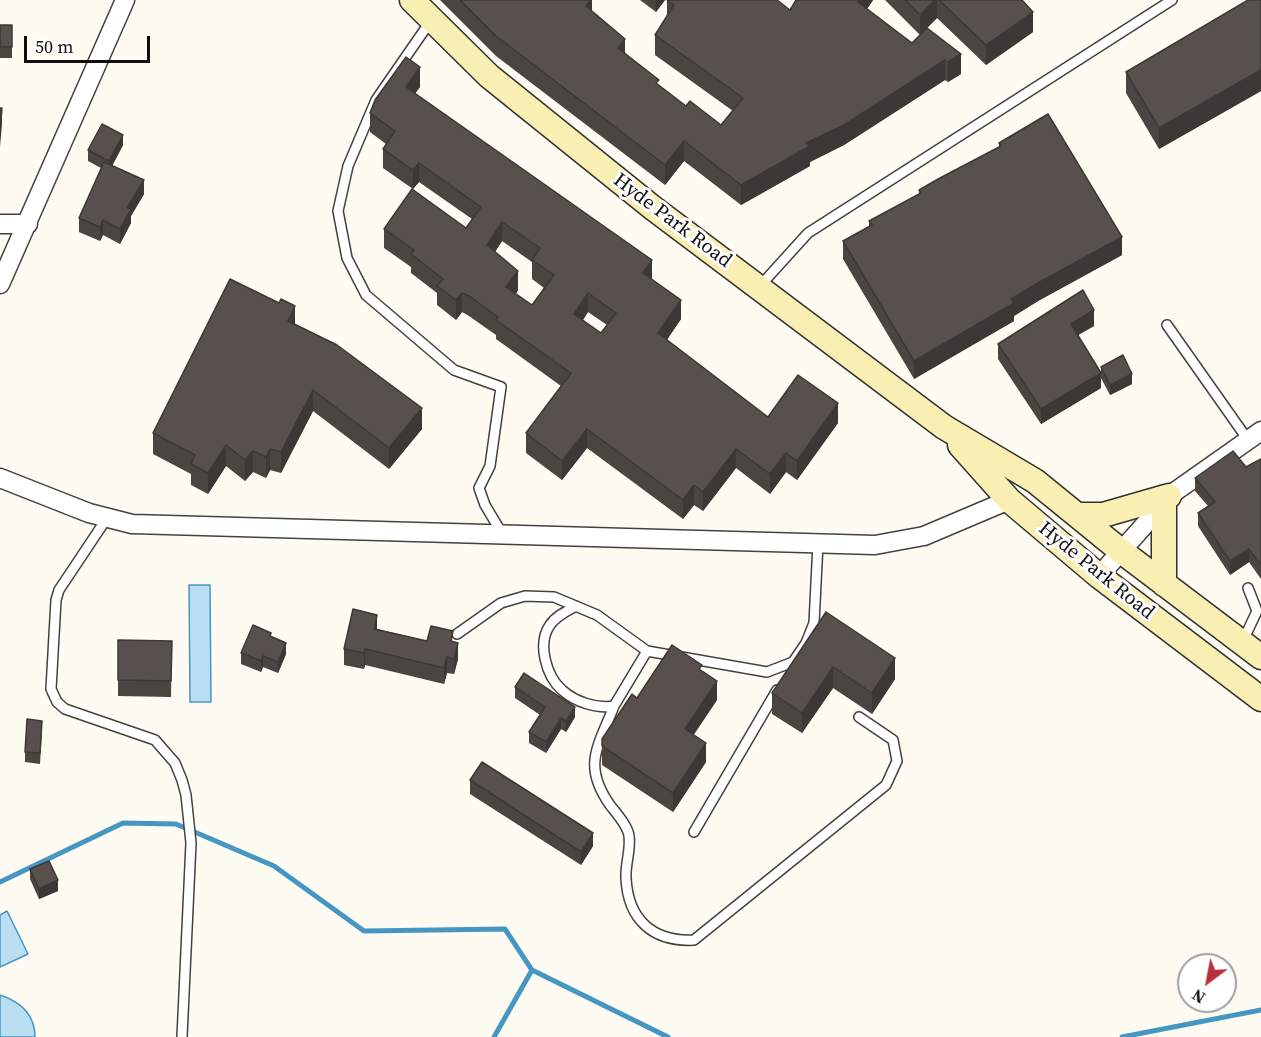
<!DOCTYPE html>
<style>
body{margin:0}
#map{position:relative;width:1261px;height:1037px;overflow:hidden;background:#fefbf2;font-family:"Source Serif 4",serif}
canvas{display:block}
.north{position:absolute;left:1177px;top:953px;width:60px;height:60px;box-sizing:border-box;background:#fff;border:2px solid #9f9f9f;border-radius:50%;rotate:212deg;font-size:16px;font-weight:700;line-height:24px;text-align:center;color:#0f0f0f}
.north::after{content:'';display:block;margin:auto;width:21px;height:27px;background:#b6303b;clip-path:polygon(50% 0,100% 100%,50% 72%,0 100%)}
.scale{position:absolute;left:24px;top:36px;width:126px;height:27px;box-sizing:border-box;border:3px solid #0f0f0f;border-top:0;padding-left:8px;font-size:18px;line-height:21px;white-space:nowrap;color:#0f0f0f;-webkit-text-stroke:4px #fff;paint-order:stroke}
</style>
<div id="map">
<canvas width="1261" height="1037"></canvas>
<div class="north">N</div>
<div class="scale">50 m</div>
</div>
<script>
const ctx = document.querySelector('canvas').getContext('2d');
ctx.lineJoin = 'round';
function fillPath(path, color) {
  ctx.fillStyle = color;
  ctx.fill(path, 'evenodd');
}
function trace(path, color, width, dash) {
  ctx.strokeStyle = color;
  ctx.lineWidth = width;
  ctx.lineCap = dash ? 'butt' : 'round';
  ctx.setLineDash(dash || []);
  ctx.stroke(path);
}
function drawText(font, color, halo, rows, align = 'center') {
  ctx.font = font + ' "Source Serif 4",serif';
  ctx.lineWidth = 6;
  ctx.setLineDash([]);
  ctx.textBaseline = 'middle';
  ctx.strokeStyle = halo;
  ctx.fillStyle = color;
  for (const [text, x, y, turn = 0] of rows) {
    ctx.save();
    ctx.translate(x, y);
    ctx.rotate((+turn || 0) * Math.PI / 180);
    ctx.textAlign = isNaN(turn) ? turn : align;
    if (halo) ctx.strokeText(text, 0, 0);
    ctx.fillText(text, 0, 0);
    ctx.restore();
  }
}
const water = new Path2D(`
 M189,585H210L211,702H190Z
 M7,911L28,954L0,967V915Z
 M0,995C21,1002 35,1014 35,1037H0Z`);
const stream = new Path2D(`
 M0,882L123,823L176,824L274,866L364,931L505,929L532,970L668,1037
 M494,1037L532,970
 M1122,1037L1261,1010`);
const lane = new Path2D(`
 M432,19L376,100L348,166L338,211L347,258L366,295L454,370L501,387L490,466L479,488L485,505L503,535
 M760,286L808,233L1172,0
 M1167,325L1248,440
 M107,518L59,590L56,600L51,689L57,702L65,709L155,740L175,763L182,780L186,795L191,843L182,1037
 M576,606C567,611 556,616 550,625C537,643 546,676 562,690C575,702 597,709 614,706L647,651
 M457,634L501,603L525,596L554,597L597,615L647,651L767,672L793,662L806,643L814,623L818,543
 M1242,643L1257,611L1248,588
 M614,706C598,747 582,765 610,805C616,813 628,826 629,836C631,850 625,865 626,878C628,920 653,942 694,940L886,785L897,761L893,740L859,717
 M694,832L777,690`);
const street = new Path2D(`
 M0,224H28
 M0,284L125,0
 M0,478L89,513L132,524L875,545L924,536L1009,500
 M1099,576L1173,493L1261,431`);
const secondary = new Path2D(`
 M412,0L489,76L653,208L944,427L1035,481L1121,551L1261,657
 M960,445L1009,500L1099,576L1261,699
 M1164,503V584
 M1077,515H1103L1169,496`);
const wall = new Path2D(`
 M440,0H592V11L625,53L659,86L686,106L721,125L733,111L655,55V35L667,15V0L790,10L796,0H873L867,9L912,43L927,28L961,74L948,82L945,80L844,145L810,162V166L741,205L684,161L665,185L496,56Z
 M640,0H665L656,12Z
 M885,0H1022L1033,32L986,65L937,18L920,35Z
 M1261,0V91L1159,149L1126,93V72Z
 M0,25H12V58H0Z
 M420,87L415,93L652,279L681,319L667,340L768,417L838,423L797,480L786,472L770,494L736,468L703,511L694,505L683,519L587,448L562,480L526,453V433L561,386L496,339V335L469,316L462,312L456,320L437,305V293L411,273V267L384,248V229L466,228L472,219L419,182L413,189L383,168V149L386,144L370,132V113ZM502,241L532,262V279L544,288L532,305L516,294L518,290L495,252ZM588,312L607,325L601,333L583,320Z
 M999,143L1122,255L1038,301L1014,316V321L914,379L843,259V241L869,226V221L919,195V190L999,147Z
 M123,145L112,166L144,194L131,216V223L120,244L103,235L100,241L79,232V218L101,168L88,161V150Z
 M295,324L422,429L389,469L313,411L281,473L270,470L266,478L253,472L245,481L226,466L208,494L191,485V474L153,454V433Z
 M1094,326L1078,335L1101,372V367L1132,384L1110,395L1101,378V388L1041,424L998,359V344Z
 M1261,459V579L1249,562L1230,575L1198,526V513L1208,506L1195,491V478L1246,467Z
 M826,612L895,679L872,714L833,688L802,733L772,714V693Z
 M377,629L427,641L453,642L458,659L454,674L447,673L444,684L365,665L364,669L344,665V649Z
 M271,637L286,654L278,673L263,667L261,672L241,664V653Z
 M118,640L172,641L171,697L118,696Z
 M702,671L717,700L693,735L706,762L673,812L602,765V746L637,698Z
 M515,687L575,717L566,732L561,729L546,753L529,743V732L540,715L515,698Z
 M42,731L40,764L25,762V752Z
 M470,780L593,846L581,865L470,794Z
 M30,869L58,891L39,899L30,879Z`);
const shadedWall = new Path2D(`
 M591,0H592V18L586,6Z
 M656,0H665L656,12Z
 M859,0H873L858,22V2Z
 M935,0H937V18L920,35V15Z
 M1033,12V32L986,65V45Z
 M625,39V59L618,48Z
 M961,54V74L948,82V62Z
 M945,60V80L844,145L810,162V166L741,205V185L806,143Z
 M420,67V87L406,106V87Z
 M1261,70V91L1159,149V128Z
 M2,108V124L0,147V131Z
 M123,135V145L109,172V161Z
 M684,141V161L665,185V165Z
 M419,163V182L413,189V170Z
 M144,180V194L131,216V223L120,244V229L127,208Z
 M103,220V235L100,241V227Z
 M502,222V241L487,264V245Z
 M1122,237V255L1038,301L1014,316V321L914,379V361L1038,283Z
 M652,260V279L643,273Z
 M518,271V290L506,307V287Z
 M462,293V312L456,320V300Z
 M588,293V312L574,333V314Z
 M681,300V319L658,352V333Z
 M295,306V327L288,321Z
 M1094,310V326L1071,339V324Z
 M1101,373V388L1041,424V409Z
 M1132,374V384L1110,395V385Z
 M313,390V411L281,473V452Z
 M838,403V423L797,480V461Z
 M422,408V429L389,469V448Z
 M587,429V448L562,480V461Z
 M226,445V466L208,494V473Z
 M270,449V470L266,478V457Z
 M736,449V468L703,511V492Z
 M253,451V472L245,481V460Z
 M786,453V472L770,494V474Z
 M694,485V505L683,519V500Z
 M1249,549V562L1230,575V561Z
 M377,615V631L374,629Z
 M286,643V654L278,673V662Z
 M458,643V659L454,674V659Z
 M365,649V665L364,669V653Z
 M263,656V667L261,672V661Z
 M447,657V673L444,684V668Z
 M895,658V679L872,714V693Z
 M833,667V688L802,733V713Z
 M717,681V700L685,748V729Z
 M575,707V717L566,732V721Z
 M561,718V729L546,753V742Z
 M706,743V762L673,812V793Z
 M593,833V846L581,865V852Z
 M58,880V891L39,899V889Z`);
const building = new Path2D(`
 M460,0H591L586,6L625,39L618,48L659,80L656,83L686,106L690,101L721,125L743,98L655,35L674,5L667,0H777L790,10L796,0H859L858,2L912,43L927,28L961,54L948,62L945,60L844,125L806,143L810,146L741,185L684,141L665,165L496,36Z
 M905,0H935L920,15Z
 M939,0H1022L1033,12L986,45Z
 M1248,0H1261V70L1159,128L1126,72Z
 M0,25H12V47H0Z
 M406,57L420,67L406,87L652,260L643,273L681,300L658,333L768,417L798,375L838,403L797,461L786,453L770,474L736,449L703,492L694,485L683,500L587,429L562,461L526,433L571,373L496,320L498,317L469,296L462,293L456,300L437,286L443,279L411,254L414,250L384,229L412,189L466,228L481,207L419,163L413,170L383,149L395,131L370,113L375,100ZM502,222L540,248L532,260L554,275L532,305L506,287L518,271L487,245ZM588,293L616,313L601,333L574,314Z
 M0,108H2L0,131Z
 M1048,114L1122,237L1038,283L1011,299L1014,303L914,361L843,241L872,225L869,221L921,193L919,190L940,178L1001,146L999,143Z
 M102,124L123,135L109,161L88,150Z
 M104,162L144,180L127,208L131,209L120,229L103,220L100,227L79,218Z
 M230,279L279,303L281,299L295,306L288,321L337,345L422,408L389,448L313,390L281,452L270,449L266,457L253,451L245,460L226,445L208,473L191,464L195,455L153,433Z
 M1083,290L1094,310L1071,324L1101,373L1041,409L998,344Z
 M1123,355L1132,374L1110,385L1101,367Z
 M1233,451L1246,467L1261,459V565L1249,549L1230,561L1198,513L1215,502L1195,478Z
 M353,609L377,615L374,629L427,641L431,626L453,631L451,641L458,643L454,659L447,657L444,668L365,649L364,653L344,649Z
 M826,612L895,658L872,693L833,667L802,713L772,693Z
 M253,625L271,633L270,636L286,643L278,662L263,656L261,661L241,653Z
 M118,640L172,641L171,681L118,680Z
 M672,645L702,665L699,669L717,681L685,729L706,743L673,793L602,746V739L632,694L637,698Z
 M524,673L575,707L566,721L561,718L546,742L529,732L545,707L515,687Z
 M27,719L42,721L40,753L25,752Z
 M482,762L593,833L581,852L470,780Z
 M49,861L58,880L39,889L30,869Z`);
const streetNames = [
 ["Hyde Park Road",672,221,37],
 ["Hyde Park Road",1096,571,39]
];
fillPath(water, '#badff2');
trace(water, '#4696c4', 1.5);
trace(stream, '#4696c4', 5);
trace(lane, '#424242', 12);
trace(street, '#424242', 21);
trace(secondary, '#313131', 27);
trace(lane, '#fff', 9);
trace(street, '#fff', 18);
trace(secondary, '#f9efb2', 24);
fillPath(wall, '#4b4541');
fillPath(shadedWall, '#3d3835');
fillPath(building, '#57504c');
trace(building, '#3d3835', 1.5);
drawText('20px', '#0f0f0f', '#fff', streetNames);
</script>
